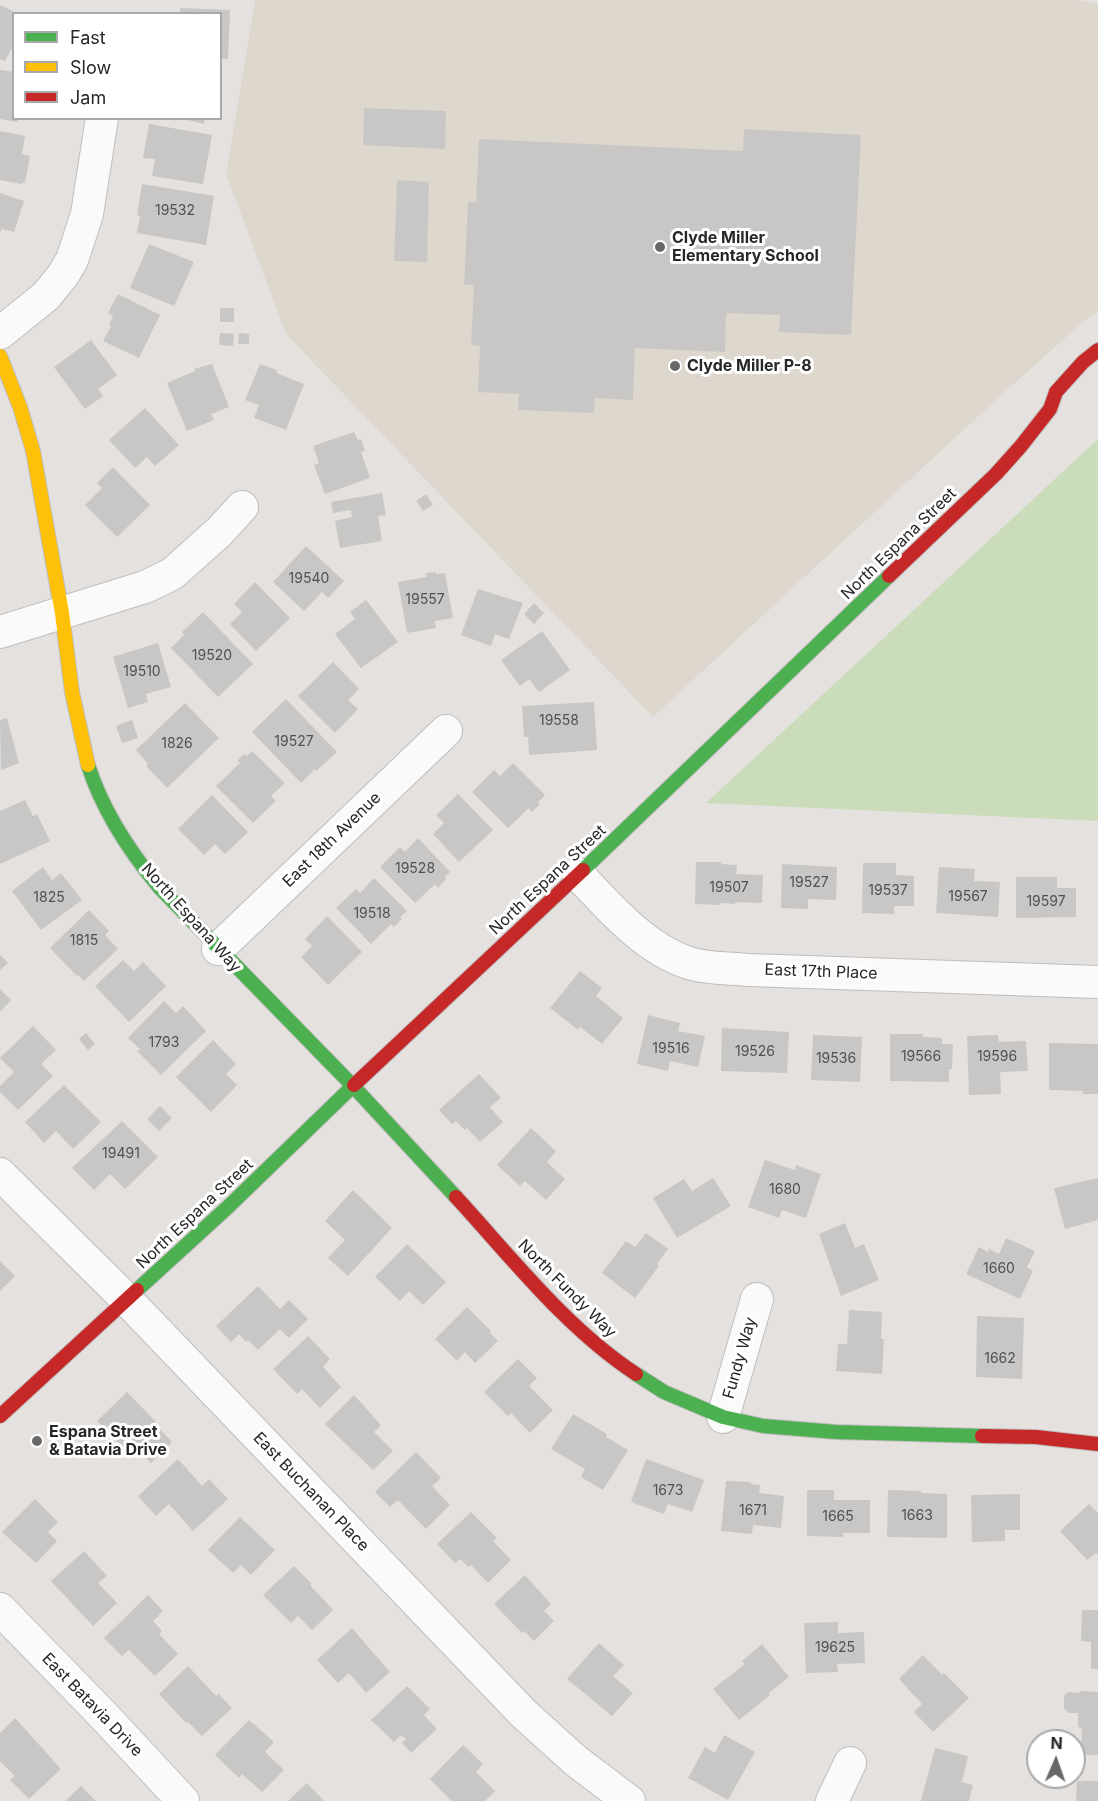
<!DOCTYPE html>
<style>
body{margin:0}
#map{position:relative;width:1098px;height:1801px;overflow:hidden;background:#e4e1de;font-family:Inter,sans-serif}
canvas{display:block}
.legend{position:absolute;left:12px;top:12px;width:210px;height:108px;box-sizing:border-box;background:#fff;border:2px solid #a9a9a9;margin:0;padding:8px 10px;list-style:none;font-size:18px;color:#272727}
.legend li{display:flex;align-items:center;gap:12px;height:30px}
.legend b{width:30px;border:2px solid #a9a9a9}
.north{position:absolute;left:1026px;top:1729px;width:60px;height:60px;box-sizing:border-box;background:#fff;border:2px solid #a9a9a9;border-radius:50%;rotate:2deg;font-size:16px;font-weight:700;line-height:24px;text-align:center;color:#272727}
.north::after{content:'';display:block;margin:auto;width:21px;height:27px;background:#696867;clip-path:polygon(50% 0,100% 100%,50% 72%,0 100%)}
</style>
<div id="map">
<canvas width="1098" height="1801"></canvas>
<ul class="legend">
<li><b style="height:8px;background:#4caf50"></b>Fast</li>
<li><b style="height:8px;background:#ffc107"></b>Slow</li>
<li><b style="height:8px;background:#c62828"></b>Jam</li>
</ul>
<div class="north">N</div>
</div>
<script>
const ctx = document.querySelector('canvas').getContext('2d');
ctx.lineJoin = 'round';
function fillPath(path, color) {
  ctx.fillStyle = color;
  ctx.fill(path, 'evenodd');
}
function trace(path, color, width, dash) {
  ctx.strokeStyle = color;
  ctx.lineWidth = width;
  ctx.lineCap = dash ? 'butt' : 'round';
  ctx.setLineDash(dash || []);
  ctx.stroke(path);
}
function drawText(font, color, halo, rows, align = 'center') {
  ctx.font = font + ' Inter,sans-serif';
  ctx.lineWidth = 6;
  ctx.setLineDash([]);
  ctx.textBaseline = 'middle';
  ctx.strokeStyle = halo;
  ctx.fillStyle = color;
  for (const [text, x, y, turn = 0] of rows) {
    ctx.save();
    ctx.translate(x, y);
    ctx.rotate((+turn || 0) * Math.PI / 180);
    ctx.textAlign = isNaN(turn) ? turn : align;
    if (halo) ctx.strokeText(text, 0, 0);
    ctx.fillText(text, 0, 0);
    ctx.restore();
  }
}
const education = new Path2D(`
 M255,0H1075L1098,4V311L1076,328L997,399L653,717L286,334L226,174Z`);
const green = new Path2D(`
 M1098,439V821L706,803Z`);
const building = new Path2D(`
 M0,5L19,14H14V27L12,31L14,32V44L5,61L0,59Z
 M180,8L230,10L228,59H220V14H180Z
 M0,70L14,72V118H18L17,122L0,119Z
 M364,108L446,111L445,149L363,145Z
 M180,118H205L204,124Z
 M149,124L212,135L203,184L152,176L155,159L143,158Z
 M744,129L861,135L851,335L779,332L780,315L726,313L725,352L635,348L633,400L595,398L594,413L518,410L519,394L478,392L480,346L471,345L474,285H464L468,202H476L479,139L743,151Z
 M0,131L25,136L22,154L30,156L25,183L23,182L22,184L0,180Z
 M397,180L429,182L427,262L394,261Z
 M142,184L214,196L206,245L137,233L140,216L137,215Z
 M0,193L24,201L14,232L2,229L0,233Z
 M149,244L194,262L174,306L130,288Z
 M118,294L160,315L139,358L103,341L111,326L109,325L113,316L108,313Z
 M220,308H234V322H220Z
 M220,333L234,334L233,346L219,345Z
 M239,333L249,334V344H238Z
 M91,340L117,375L98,389L103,396L85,409L54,367Z
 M212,364L229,407L211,414L214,420L187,431L167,383L195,371L194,369Z
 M260,364L277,370L276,373L304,384L286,430L254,418L259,405L245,400Z
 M145,408L179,445L155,466L147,457L135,468L109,440Z
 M354,432L358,440L361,439L365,451L361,452L370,478L325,494L314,465L319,463L313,446Z
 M113,467L150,505L117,537L85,505L102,488L97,483Z
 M382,493L386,515L378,516L382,541L340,548L335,521L352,517L351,510L333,513L331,502Z
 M426,494L433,505L423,511L416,501Z
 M306,546L344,581L328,598L322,592L304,611L273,582Z
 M436,572V574L445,573L453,618L435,621L436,628L407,633L398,582L427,577L426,573Z
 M255,582L290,618L256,651L230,624L242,612L234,604Z
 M478,589L523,603L509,639L495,634L491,646L461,635Z
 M366,600L398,642L361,668L335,634L355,619L350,612Z
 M534,603L544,613L534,624L524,614Z
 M203,612L253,664L218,697L171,648L184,635L182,632Z
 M542,631L570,670L539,692L529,679L520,686L501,660Z
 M158,643L171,687L146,694L148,702L128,708L113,657Z
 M333,662L359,689L348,700L358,709L335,733L298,696Z
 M286,699L337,752L316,771L313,769V771L301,783L252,732Z
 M594,702L597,750L529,755L528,737H524L522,706Z
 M185,703L219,738L167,788L146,766L148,764L136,750Z
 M7,718L19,763L1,770L0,720Z
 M132,720L138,738L122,743L116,726Z
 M252,751L285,783L271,796L276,801L253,823L216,786L240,763L237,761L244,754L247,756Z
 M513,763L545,795L538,802L540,804L532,812L529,808L508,828L472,792L494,770L500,776Z
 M458,794L493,830L459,862L433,834L444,823L436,815Z
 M212,795L248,832L225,854L215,844L204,855L178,829Z
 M25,800L33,816L37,814L50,841L0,864V811Z
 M418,838L450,872L445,877L446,879L438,888L435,884L415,903L380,867L400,847L405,852Z
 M696,862H721V864L737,865L736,874L763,875L762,903L735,902V904L720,903V905L695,904Z
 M863,863H896V875L914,876V906H894V914L862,913Z
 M782,864L837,867L836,900L808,899V909L781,908Z
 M43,867L52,880L61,873L82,900L41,930L12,891Z
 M939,867L975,869L974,881L1000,882L998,917L936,913Z
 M1016,877H1057V888H1076V917L1016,918Z
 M374,878L407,911L400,917L402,919L394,927L391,924L371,944L336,908L356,889L360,893Z
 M89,910L109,931L105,935L118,949L84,981L78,975L77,976L50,948Z
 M327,916L362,952L328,985L301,957L312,946L305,939Z
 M0,955L8,963L0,970Z
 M123,960L134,971L143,962L166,986L129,1022L95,986Z
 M580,971L602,988L596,996L623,1018L602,1044L580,1027L578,1030L550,1008Z
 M0,989L11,1000L0,1012Z
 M164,1001L176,1013L183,1006L206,1031L161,1075L137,1051L140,1049L128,1038Z
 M648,1015L680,1023L678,1031L705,1036L698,1067L670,1061L668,1071L637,1064Z
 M33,1026L56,1050L41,1064L53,1076L18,1110L0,1092V1086L14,1072L0,1058Z
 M722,1028L789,1032L787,1073L721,1071Z
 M86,1033L95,1044L88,1050L79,1039Z
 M890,1034H923V1037L942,1038V1044H953L952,1069H949V1082L890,1081Z
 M813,1035L862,1037L860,1082L811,1080Z
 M998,1035L999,1042L1026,1041L1028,1071L1000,1072L1001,1094L969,1095L967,1036Z
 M213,1040L236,1064L226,1074L237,1085L211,1112L176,1077Z
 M1049,1043L1098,1044V1094H1082L1083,1091L1049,1090Z
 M479,1074L501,1098L490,1107L503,1122L480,1142L467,1128L465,1130L456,1121L452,1124L439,1110Z
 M64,1085L101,1122L73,1149L56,1131L44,1143L25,1122Z
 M160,1106L172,1118L159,1131L147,1119Z
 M122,1121L158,1157L125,1189L110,1174L94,1190L72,1168Z
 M531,1128L556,1151L547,1162L565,1179L546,1200L525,1181L520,1186L497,1165Z
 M765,1160L795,1170L796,1165L821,1174L806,1218L782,1210L779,1218L748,1207Z
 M713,1178L731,1206L677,1238L653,1198L684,1179L692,1191Z
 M1098,1178V1220L1065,1229L1054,1188Z
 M353,1190L392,1228L348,1276L328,1258L345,1240L325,1221Z
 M845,1223L855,1248L864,1244L879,1280L841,1296L819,1234Z
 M646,1233L668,1249L657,1264L659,1266L635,1298L602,1273L626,1241L635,1247Z
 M1006,1238L1035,1251L1027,1267L1033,1271L1020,1299L966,1274L979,1247L988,1252L989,1249L999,1254Z
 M407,1244L446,1282L423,1305L409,1291L400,1301L375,1277Z
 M0,1261L15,1276L0,1291Z
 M258,1286L280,1309L289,1300L308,1319L289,1338L280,1329L258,1350L248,1340L246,1342L239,1334L231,1342L216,1326Z
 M467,1307L491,1331L489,1332L498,1341L475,1363L465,1352L457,1361L435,1339Z
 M849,1310L882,1312L881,1339H884L882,1374L836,1371L838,1344H847Z
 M977,1316L1024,1318L1022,1379L976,1377Z
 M308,1336L330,1359L323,1367L341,1387L320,1408L302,1389L297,1394L273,1369Z
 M518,1359L537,1378L529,1386L553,1410L530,1433L511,1413L508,1416L484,1392Z
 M127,1392L156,1422L154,1423L172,1442L151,1463L133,1444L126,1450L97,1421Z
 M354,1395L381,1425L374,1432L393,1451L373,1470L325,1424Z
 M573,1414L607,1434L606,1437L628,1450L603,1490L581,1477L585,1469L551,1449Z
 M416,1452L441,1478L432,1486L450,1505L426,1529L398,1500L390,1507L375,1492Z
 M178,1459L202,1486L209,1479L228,1499L193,1531L169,1504L156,1516L138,1496Z
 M646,1459L704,1480L692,1512L668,1504L664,1514L631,1502Z
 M726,1481L751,1482V1484L760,1485L759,1493L784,1496L781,1528L753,1525L752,1534L721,1531Z
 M807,1490H834V1500H870V1533H843V1537L807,1536Z
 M888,1490L921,1491V1493L947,1494V1538L887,1537Z
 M1020,1494V1530H1005V1541L972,1542L971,1495Z
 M35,1499L58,1522L48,1532L57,1541L36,1563L2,1532Z
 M1089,1504L1098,1513V1555L1096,1553L1087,1560L1060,1531Z
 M471,1512L497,1538L493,1541L511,1560L488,1583L471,1565L468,1567L461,1559L455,1563L437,1544Z
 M240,1517L275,1550L251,1575L241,1565L233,1573L208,1550Z
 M84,1551L107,1576L98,1583L117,1603L93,1626L51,1581Z
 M294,1566L311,1583L310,1585L333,1610L312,1630L298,1616L291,1623L263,1595Z
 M525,1575L551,1604L544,1611L554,1621L534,1641L524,1631L522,1633L494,1604Z
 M148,1595L163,1611L153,1621L162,1631L159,1634L178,1654L155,1676L129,1650L122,1656L104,1638Z
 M1082,1610H1098V1669H1091V1642L1081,1641Z
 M838,1622V1633L864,1632L865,1663L837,1664L838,1672L806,1673L804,1623Z
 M352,1628L390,1672L366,1693L349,1673L338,1683L317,1660Z
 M599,1643L624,1665L613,1676L633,1693L612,1716L567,1679Z
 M762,1644L789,1677L769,1693L770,1695L739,1720L713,1689L745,1664L742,1661Z
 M923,1655L942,1675L944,1673L969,1698L933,1732L914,1712L922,1704L899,1679Z
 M188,1666L216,1696L219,1694L232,1708L202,1736L188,1722L186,1723L159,1694Z
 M407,1686L430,1709L424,1715L437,1729L411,1753L402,1743L406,1739L401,1735L394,1742L371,1720Z
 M1080,1691L1098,1692V1755H1081L1082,1728L1078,1727V1713H1069L1064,1709V1696L1068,1692L1080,1693Z
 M15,1718L61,1769L29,1799L10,1780L15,1776L0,1761V1733Z
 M249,1720L274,1742L265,1752L284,1770L262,1792L242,1774L239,1778L215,1755Z
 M724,1735L755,1752L728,1800L688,1778L705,1747L715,1753Z
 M463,1745L483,1764L476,1772L495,1791L485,1801H451L430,1779Z
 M935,1748L968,1756L962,1782L973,1785L969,1801H921Z
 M1077,1781H1098V1801H1076Z
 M307,1783L324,1801H288Z
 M81,1786L96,1801H65Z`);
const street = new Path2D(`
 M0,333L46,296L63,275L72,260L87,214L102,118
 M0,632L145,587L172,574L219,532L242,507
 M578,874C609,907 645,949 689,963C708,969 729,968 749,970L1098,982
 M218,949L446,731
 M0,1174L127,1300L524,1714L576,1761L629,1801
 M723,1417L757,1299
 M0,1609L104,1716L183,1801
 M832,1801L850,1763`);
const fast = new Path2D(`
 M88,765C102,809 130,852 159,887L353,1086L456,1197
 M583,870L889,576
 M137,1290L229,1206L354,1085
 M636,1374L664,1392L723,1417L763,1426L836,1432L982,1436`);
const slow = new Path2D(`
 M0,356L20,407L33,451L62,613L72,692L88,765`);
const jam = new Path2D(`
 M889,576L996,474L1021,446L1050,409L1056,392L1083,362L1098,350
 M354,1085L583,870
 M456,1197C512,1258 566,1328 636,1374
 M0,1416L137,1290
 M982,1436L1036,1437L1098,1444`);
const markers = [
 [660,247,6,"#696867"],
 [675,366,6,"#696867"],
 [37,1441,6,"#696867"]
];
const numberNames = [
 ["19532",175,211],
 ["19540",309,579],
 ["19557",425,600],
 ["19520",212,656],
 ["19510",142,672],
 ["19558",559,721],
 ["19527",294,742],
 ["1826",177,744],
 ["19528",415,869],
 ["19527",809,883],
 ["19507",729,888],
 ["19537",888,891],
 ["19567",968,897],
 ["1825",49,898],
 ["19597",1046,902],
 ["19518",372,914],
 ["1815",84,941],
 ["1793",164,1043],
 ["19516",671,1049],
 ["19526",755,1052],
 ["19566",921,1057],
 ["19596",997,1057],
 ["19536",836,1059],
 ["19491",121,1154],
 ["1680",785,1190],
 ["1660",999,1269],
 ["1662",1000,1359],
 ["1673",668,1491],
 ["1671",753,1511],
 ["1663",917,1516],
 ["1665",838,1517],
 ["19625",835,1648]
];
const poiNames = [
 ["Clyde Miller",672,238],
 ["Elementary School",672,256],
 ["Clyde Miller P-8",687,366],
 ["Espana Street",49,1432],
 ["& Batavia Drive",49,1450]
];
const streetNames = [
 ["North Espana Street",899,544,-44],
 ["East 18th Avenue",332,840,-44],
 ["North Espana Street",548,880,-43],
 ["North Espana Way",191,918,48],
 ["East 17th Place",821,972,2],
 ["North Espana Street",195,1214,-43],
 ["North Fundy Way",567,1289,45],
 ["Fundy Way",740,1358,-74],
 ["East Buchanan Place",311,1492,46],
 ["East Batavia Drive",92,1705,46]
];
fillPath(education, '#ded7cd');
fillPath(green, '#cbdcba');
fillPath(building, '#c9c7c5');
trace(street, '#bfbebe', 34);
trace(fast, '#bfbebe', 16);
trace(slow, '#bfbebe', 16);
trace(jam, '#bfbebe', 16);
trace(street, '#fbfafa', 32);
trace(fast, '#4caf50', 14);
trace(slow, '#ffc107', 14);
trace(jam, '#c62828', 14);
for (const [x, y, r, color] of markers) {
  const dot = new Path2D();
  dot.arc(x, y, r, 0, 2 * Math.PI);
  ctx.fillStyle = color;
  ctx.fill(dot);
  trace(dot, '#fff', 2);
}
drawText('14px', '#515150', null, numberNames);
drawText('bold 16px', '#272727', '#fff', poiNames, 'left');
drawText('16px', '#272727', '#fff', streetNames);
</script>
